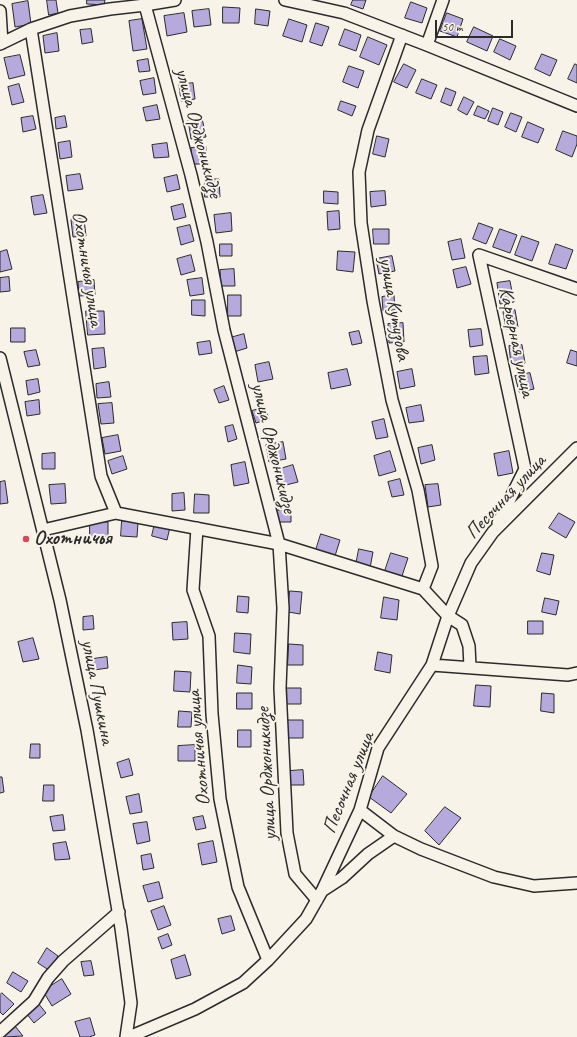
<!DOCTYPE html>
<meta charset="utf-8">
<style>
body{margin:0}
#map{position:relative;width:577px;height:1037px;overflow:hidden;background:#f7f3e8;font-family:Caveat,sans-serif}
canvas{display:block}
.scale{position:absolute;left:435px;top:20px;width:78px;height:18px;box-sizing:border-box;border:2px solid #2b2b2b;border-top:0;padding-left:5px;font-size:12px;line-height:14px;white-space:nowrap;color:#2b2b2b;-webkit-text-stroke:3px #f7f3e8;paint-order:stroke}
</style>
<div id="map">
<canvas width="577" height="1037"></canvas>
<div class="scale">50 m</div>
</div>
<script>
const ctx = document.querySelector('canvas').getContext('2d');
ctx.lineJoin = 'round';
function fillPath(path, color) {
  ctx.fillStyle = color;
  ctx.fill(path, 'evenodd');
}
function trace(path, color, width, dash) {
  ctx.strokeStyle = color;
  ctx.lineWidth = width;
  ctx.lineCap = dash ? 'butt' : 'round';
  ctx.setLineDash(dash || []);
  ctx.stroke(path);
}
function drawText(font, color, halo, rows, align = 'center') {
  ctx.font = font + ' Caveat,sans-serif';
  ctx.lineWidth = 4;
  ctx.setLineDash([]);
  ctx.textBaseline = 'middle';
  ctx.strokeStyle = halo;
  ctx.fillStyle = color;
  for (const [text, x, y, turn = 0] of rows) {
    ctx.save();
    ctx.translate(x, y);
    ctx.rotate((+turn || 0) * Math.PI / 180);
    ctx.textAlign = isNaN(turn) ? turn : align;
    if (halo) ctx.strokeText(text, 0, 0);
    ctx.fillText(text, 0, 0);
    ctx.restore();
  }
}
const building = new Path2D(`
 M47,0H56L58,13L49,15Z
 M87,0H105L104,5L87,4Z
 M353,0H366L363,9L351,5Z
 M28,1L31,24L15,27L12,4Z
 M411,2L427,8L422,23L405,18Z
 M223,7L240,8L239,23H223Z
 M209,9L211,25L194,27L192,11Z
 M256,9L270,11L268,26L255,24Z
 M184,13L187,32L167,36L164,16Z
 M447,13L463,19L457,37L440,31Z
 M142,19L147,49L133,51L129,21Z
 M289,19L307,25L302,42L283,36Z
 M316,23L329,27L322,46L310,42Z
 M474,27L493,36L487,51L467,42Z
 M91,29L93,42L82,44L80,30Z
 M345,29L361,35L356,51L339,45Z
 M57,33L59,51L45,53L43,36Z
 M368,37L387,45L379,65L360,57Z
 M500,39L516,46L510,60L494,52Z
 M542,54L557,60L550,76L535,69Z
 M20,55L25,75L9,79L4,58Z
 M148,59L150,71L139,72L137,61Z
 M404,64L416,70L407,88L394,82Z
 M575,64L577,65V83L568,79Z
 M349,66L364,71L358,88L343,82Z
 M154,78L156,93L143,95L140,81Z
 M422,79L437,85L431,99L416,93Z
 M193,83L195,99L181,101L179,85Z
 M19,84L24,102L12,105L8,87Z
 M446,88L456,92L451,106L441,102Z
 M464,97L474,102L467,115L458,110Z
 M341,101L356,106L352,116L338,110Z
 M157,105L160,119L146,121L143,108Z
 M478,106L489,111L485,119L474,115Z
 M493,108L503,112L498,125L488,121Z
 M511,113L522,117L516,132L505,127Z
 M33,116L36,129L23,132L21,118Z
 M65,116L67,127L56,129L55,118Z
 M202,118L206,137L191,139L188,120Z
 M528,122L544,129L538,143L522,137Z
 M563,131L577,136V144L572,157L556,150Z
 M377,136L389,139L385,157L373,154Z
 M70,141L72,157L60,159L58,143Z
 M167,143L169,157L154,158L152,145Z
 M206,147V164H192L191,148Z
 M80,174L83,189L68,191L66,176Z
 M177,175L180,189L167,192L164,178Z
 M205,179H219L220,197H205Z
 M324,191L338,192V204L324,203Z
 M385,191L386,205L371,207L370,192Z
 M43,195L47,213L34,215L31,197Z
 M183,204L186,217L174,220L171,207Z
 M339,211L340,229L328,230L327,212Z
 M231,213L232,231L216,233L214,215Z
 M84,219L86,236L73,237L71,220Z
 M479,223L493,228L486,244L473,239Z
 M190,225L194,241L181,245L177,228Z
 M373,229H389V244H374Z
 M500,229L517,235L510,253L493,247Z
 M522,236L539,242L532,261L515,255Z
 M461,239L465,258L452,260L448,242Z
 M220,244H232V256H220Z
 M556,244L573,250L566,269L549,264Z
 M7,250L12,269L0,272V252Z
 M338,251L355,252L353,272L337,270Z
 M191,255L195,271L181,275L177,259Z
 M392,256L395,271L379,274L376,259Z
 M466,267L471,284L457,288L453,270Z
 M234,269L235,286H221L220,270Z
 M9,277L10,291L0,292V278Z
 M202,278L204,294L190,296L187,280Z
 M94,280L95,295L79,296L78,282Z
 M510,281L514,302L500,304L497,283Z
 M228,295H241V316H228Z
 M394,295L395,310L383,311L382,297Z
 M192,300H205V316L192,315Z
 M515,310L518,327L506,329L503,312Z
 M86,311H104L105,334L88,335Z
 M403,323L404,342L389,343L388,324Z
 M11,328H25V342H11Z
 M481,329L483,345L470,347L468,330Z
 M359,331L362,343L352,345L349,333Z
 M244,334L247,348L234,352L230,338Z
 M210,341L212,353L199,355L197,343Z
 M522,345L525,363L511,365L509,346Z
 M104,348L106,367L94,369L92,349Z
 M36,350L40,365L28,367L24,352Z
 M571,350L577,352V366L567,363Z
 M487,356L489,373L475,375L473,357Z
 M269,362L273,379L258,382L255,365Z
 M347,369L351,385L331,389L328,373Z
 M412,369L415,386L400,389L397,372Z
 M530,373L534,389L519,392L515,376Z
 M38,379L40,392L28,395L26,381Z
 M109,382L111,397L97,398L96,384Z
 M224,386L229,400L219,403L214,390Z
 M39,400L40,414L27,416L25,402Z
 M112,403L114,423L101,424L98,404Z
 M421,405L424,421L409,423L406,408Z
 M265,407L269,419L256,423L252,411Z
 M384,419L388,437L376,439L372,422Z
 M233,425L237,439L228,442L225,427Z
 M118,435L121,451L105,454L102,438Z
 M283,442L286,459L269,462L266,445Z
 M432,445L435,460L421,464L418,448Z
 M390,451L396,471L379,476L374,456Z
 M509,451L513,473L498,476L494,454Z
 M55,453V469H42V454Z
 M123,456L127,469L112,474L108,461Z
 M245,462L249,483L234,486L231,465Z
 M293,465L298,482L282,486L277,470Z
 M400,479L404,495L392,497L388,482Z
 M5,481L8,503L0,504V482Z
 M65,484L66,503L51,504L49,485Z
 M438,484L441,505L428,507L425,485Z
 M184,493L185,510L172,511V494Z
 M195,494L209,495V513H194Z
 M277,510H291V522H277Z
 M559,513L575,522L566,538L549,528Z
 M90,521L108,522V537L90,536Z
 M122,521L138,522L137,537L121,536Z
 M155,523L170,527L167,540L152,536Z
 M321,534L340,540L335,556L316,550Z
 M359,549L373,552L370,568L356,565Z
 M391,553L408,558L402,576L385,571Z
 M542,553L554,555L550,575L537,571Z
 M290,591L302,592L300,614L288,612Z
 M238,596L249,597L248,613L237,612Z
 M384,597L399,600L397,620L381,618Z
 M545,598L559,601L556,615L542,612Z
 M93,616L94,629L83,630V617Z
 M528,621H543V634H528Z
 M187,622L188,639L173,640L172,623Z
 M235,633L251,634L250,654L234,652Z
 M33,638L39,659L23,662L18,642Z
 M289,644L303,645V665H288Z
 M378,652L392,655L390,673L375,670Z
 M107,657L108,668L94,670L93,659Z
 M238,665L252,667L251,684L237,683Z
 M175,671L191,672L190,692L174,691Z
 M476,685L491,686L490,707L474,706Z
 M287,688H301V704H287Z
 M237,693H252V709H237Z
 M542,693L554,694V713L541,711Z
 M179,711L192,712L191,727H178Z
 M288,720H303V738H288Z
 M238,730H251V747H238Z
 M31,744H40V758H30Z
 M195,745V761H178V746Z
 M129,759L133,775L121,778L117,763Z
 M303,770L304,785H290V771Z
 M383,776L407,794L391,813L369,797Z
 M0,777H2L4,792L0,793Z
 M44,785H54V801H43Z
 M139,794L142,812L130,814L126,797Z
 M445,807L461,818L439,845L425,831Z
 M63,815L65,830L53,831L50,817Z
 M203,816L206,828L196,830L193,818Z
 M147,822L150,841L137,844L133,824Z
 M213,841L217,862L202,865L198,844Z
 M66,842L70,859L55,860L53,844Z
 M151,854L154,868L143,870L141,856Z
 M159,882L163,898L148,902L143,886Z
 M164,906L171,925L158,930L151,911Z
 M231,916L235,930L222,934L218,919Z
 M168,934L172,945L162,949L158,938Z
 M47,948L58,956L50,971L38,963Z
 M185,955L191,975L176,979L171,960Z
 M91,961L94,975L84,976L81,962Z
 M13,972L28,981L21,992L7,983Z
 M62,979L71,994L52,1006L43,991Z
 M2,993L14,1004L3,1015L0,1012V995Z
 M38,1003L46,1013L34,1023L26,1013Z
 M90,1018L95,1035L89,1037H80L75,1022Z
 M15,1026L23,1036L4,1037L2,1035Z`);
const minor = new Path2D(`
 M285,0L344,13L427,45L577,106
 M145,5L191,175L207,242L224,330L251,435L279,544L283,608L280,688L287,833L295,874L317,900
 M0,11L2,43
 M31,29L101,476L116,513
 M402,35L368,130L359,172L361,223L373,301L392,400L418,490L432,566L423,589
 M0,44L31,29L70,16L110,9L145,5L175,0
 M427,45L443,0
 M0,358L60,600L87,730L121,928L131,1003L126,1037
 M498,523L525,469L479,255L577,289
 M197,528L193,590L209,636L212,714L220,799L238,887L268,960
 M43,530L116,513L279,544L423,589L448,616L462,625L469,646L470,667
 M432,665L568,675L577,673
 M360,810L394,836
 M322,891L342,878L368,854L394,836L421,849L494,877L534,886L577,883
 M0,1032L34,1001L48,978L63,961L119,912
 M129,1037L195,1009L243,983L268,960L306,919L322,891L360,810L378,748L432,665L448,616L471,563L493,532L577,448`);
const markers = [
 [26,539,4,"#d1495b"]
];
const streetNames = [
 ["улица Орджоникидзе",198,133,75],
 ["Охотничья улица",87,269,81],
 ["улица Кутузова",394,309,80],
 ["Карьерная улица",516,342,78],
 ["улица Орджоникидзе",273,448,76],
 ["Песочная улица",506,497,-47],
 ["улица Пушкина",97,692,79],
 ["Охотничья улица",199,748,-95],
 ["улица Орджоникидзе",267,774,-93],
 ["Песочная улица",349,783,-68]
];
const poiNames = [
 ["Охотничья",34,539]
];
fillPath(building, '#b5aadb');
trace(building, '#2b2b2b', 1);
trace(minor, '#2b2b2b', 14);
trace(minor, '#f7f3e8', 11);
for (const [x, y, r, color] of markers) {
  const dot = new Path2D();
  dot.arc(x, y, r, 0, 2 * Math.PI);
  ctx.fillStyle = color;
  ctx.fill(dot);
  trace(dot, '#f7f3e8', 1.5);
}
drawText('20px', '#2b2b2b', '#f7f3e8', streetNames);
drawText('bold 20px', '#2b2b2b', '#f7f3e8', poiNames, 'left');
</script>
